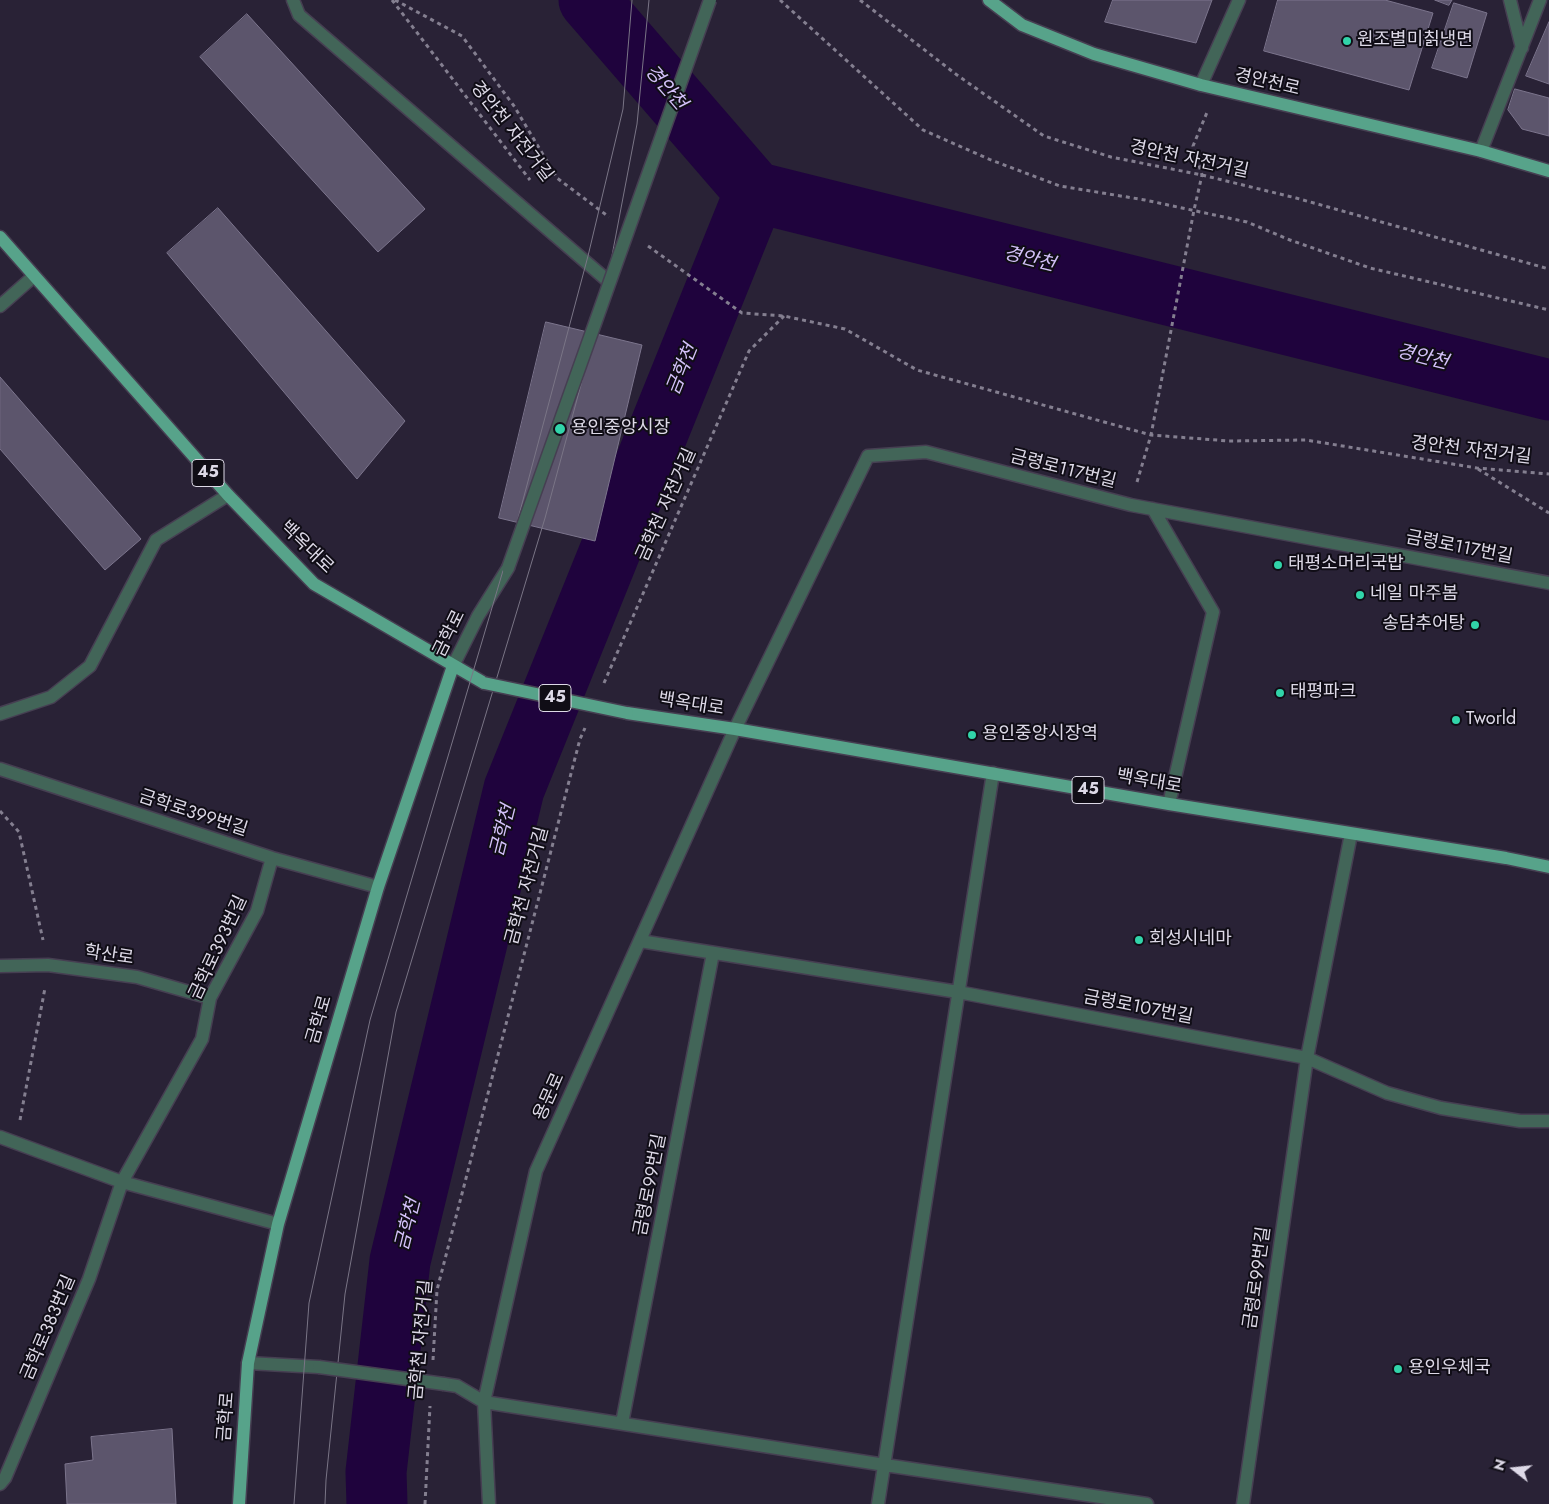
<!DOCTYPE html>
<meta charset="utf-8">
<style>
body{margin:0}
#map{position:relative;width:1549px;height:1504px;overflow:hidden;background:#292236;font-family:Jost,sans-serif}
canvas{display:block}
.north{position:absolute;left:1489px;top:1444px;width:50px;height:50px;-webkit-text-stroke:4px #100d16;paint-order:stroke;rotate:286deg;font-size:14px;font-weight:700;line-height:20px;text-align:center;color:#ddd9e7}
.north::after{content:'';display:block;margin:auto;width:18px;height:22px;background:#ddd9e7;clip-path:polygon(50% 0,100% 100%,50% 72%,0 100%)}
</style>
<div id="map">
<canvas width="1549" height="1504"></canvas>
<div class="north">N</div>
</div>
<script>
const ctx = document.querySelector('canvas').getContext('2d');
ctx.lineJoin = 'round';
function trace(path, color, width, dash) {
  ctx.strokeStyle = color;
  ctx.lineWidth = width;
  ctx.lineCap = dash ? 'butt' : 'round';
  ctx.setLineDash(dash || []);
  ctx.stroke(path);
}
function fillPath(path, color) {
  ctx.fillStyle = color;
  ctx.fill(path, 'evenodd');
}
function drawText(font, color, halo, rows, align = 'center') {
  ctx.font = font + ' Jost,"Noto Sans KR",sans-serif';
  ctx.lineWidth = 4;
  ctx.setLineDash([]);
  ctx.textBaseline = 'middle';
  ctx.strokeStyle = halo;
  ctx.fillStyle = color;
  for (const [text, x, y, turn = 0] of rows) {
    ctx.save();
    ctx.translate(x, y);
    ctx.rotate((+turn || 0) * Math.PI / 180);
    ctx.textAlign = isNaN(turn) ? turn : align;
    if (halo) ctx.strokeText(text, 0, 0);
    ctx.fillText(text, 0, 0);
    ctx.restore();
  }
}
const river = new Path2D(`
 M589,0L755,192L1549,390
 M377,1504L376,1472L400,1261L514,789L755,192`);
const building = new Path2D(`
 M1113,0H1212L1196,43L1105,22Z
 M1278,0H1385L1433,13L1409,90L1264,51Z
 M1435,0H1452L1449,5Z
 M1454,3L1487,13L1467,78L1432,68Z
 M247,14L425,209L378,252L200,57Z
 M1549,22V84L1526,76Z
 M1515,89L1549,98V136L1522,129L1508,110Z
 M218,208L405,421L357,479L167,253Z
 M546,322L642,345L595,541L499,518Z
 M0,377L141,539L105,570L0,449Z
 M172,1429L176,1504H67L65,1464L93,1460L91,1437Z`);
const path = new Path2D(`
 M392,0L530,180
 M395,0L462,36L514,106L557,178L609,217
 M780,0L923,130L991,160L1060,186L1145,200L1247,222L1290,240L1370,268L1549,310
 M860,0L957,75L1044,136L1111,157L1202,175L1296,198L1549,269
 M648,246L742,313L784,316L845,329L917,370L1151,435L1229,441L1306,440L1477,468L1549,474
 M1478,469L1549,513
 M1137,482L1151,435L1194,210L1202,175L1193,146L1208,110
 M604,683L749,351L784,316
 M0,811L19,832L43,940
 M20,1120L45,988
 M433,1360L437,1290L580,739L585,728
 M425,1504L430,1406`);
const minor = new Path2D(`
 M293,0L299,15L608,281
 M1510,0L1522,48
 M1201,85L1239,0
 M1481,151L1540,0
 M0,306L34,276
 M1153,509L1213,612L1169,804
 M453,666L478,616L508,568
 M0,714L51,697L90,666L156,540L228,495
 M0,769L272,858L378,887
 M640,941L958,992L1307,1058L1387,1093L1441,1108L1520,1121H1549
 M0,966L48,965L137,977L210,998
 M0,1137L122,1182L278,1224
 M248,1363L319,1367
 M444,1384L457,1386L484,1402L885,1465L1147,1504
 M622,1423L713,953
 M0,1484L5,1478L89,1279L122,1182L202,1039L210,998L257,911L272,858
 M489,1504L484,1402L536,1171L735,729L868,456L926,452L1131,505L1549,583
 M878,1504L993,773
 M1243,1504L1307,1058L1351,834`);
const major = new Path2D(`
 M989,0L1022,25L1094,54L1201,85L1481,151L1549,171
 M0,237L228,495L314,584L484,683
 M627,713L735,729L1169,804L1506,858L1549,867
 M239,1504L248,1363L278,1224L378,887L453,666`);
const tram = new Path2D(`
 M294,1504L309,1303L370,1020L515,530L588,256L623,109L632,0
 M325,1504L326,1480L345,1294L396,1012L545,518L603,303L637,124L649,0`);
const minorBridge = new Path2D(`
 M508,568L710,0
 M319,1367L444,1384`);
const majorBridge = new Path2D(`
 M484,683L627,713`);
const markers = [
 [1347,41,5,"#31d4a9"],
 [560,429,6,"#31d4a9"],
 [1278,565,5,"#31d4a9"],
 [1360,595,5,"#31d4a9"],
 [1475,625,5,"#31d4a9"],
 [1280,693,5,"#31d4a9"],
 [1456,720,5,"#31d4a9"],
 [972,735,5,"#31d4a9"],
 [1139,940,5,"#31d4a9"],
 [1398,1369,5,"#31d4a9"]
];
const shields = [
 [208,473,32],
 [555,698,32],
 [1088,790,32]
];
const shieldNames = [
 ["45",208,473],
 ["45",555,698],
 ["45",1088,790]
];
const poiNames = [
 ["원조별미칡냉면",1357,41],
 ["용인중앙시장",571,429],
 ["태평소머리국밥",1288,565],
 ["네일 마주봄",1370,595],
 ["송담추어탕",1465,625,"right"],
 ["태평파크",1290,693],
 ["Tworld",1466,720],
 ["용인중앙시장역",982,735],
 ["회성시네마",1149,940],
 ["용인우체국",1408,1369]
];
const streetNames = [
 ["경안천로",1267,83,13],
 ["경안천 자전거길",511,132,52],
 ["경안천 자전거길",1189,160,12],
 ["경안천 자전거길",1471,451,7],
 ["금령로117번길",1063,470,14],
 ["금학천 자전거길",667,505,-66],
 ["백옥대로",306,548,44],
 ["금령로117번길",1459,548,11],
 ["금학로",450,634,-64],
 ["백옥대로",691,705,9],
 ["백옥대로",1149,782,10],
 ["금학로399번길",193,814,18],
 ["금학천 자전거길",528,886,-75],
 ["금학로393번길",219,948,-65],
 ["학산로",109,956,8],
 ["금령로107번길",1138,1008,11],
 ["금학로",320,1020,-74],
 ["용문로",550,1097,-66],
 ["금령로99번길",651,1185,-79],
 ["금령로99번길",1258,1278,-82],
 ["금학로383번길",49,1328,-67],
 ["금학천 자전거길",422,1340,-85],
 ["금학로",227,1417,-86]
];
const waterNames = [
 ["경안천",665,88,49],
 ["경안천",1029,260,14],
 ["경안천",1422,358,14],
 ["금학천",683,370,-68],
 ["금학천",504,831,-76],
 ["금학천",409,1225,-76]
];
trace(river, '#1f033d', 61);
fillPath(building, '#5c556c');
trace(building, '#7c758d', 1);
trace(minor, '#463f52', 15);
trace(major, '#463f52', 15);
trace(path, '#847f90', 3, [4, 4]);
trace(minor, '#426558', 12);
trace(major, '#57a38a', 12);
trace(tram, '#7a7586', 1);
trace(minorBridge, '#463f52', 15, []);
trace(majorBridge, '#463f52', 15, []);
trace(minorBridge, '#426558', 12);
trace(majorBridge, '#57a38a', 12);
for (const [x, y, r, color] of markers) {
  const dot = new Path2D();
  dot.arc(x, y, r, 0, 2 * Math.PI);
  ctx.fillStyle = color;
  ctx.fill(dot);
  trace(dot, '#100d16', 2);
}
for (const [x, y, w] of shields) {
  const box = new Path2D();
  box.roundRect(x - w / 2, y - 13.5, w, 27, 4);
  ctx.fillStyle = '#100d16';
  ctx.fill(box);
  trace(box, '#ddd9e7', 1);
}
drawText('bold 16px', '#ddd9e7', null, shieldNames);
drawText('18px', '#ddd9e7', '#100d16', poiNames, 'left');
drawText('18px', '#ddd9e7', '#100d16', streetNames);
drawText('italic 19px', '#d4c2fa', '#100d16', waterNames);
</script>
